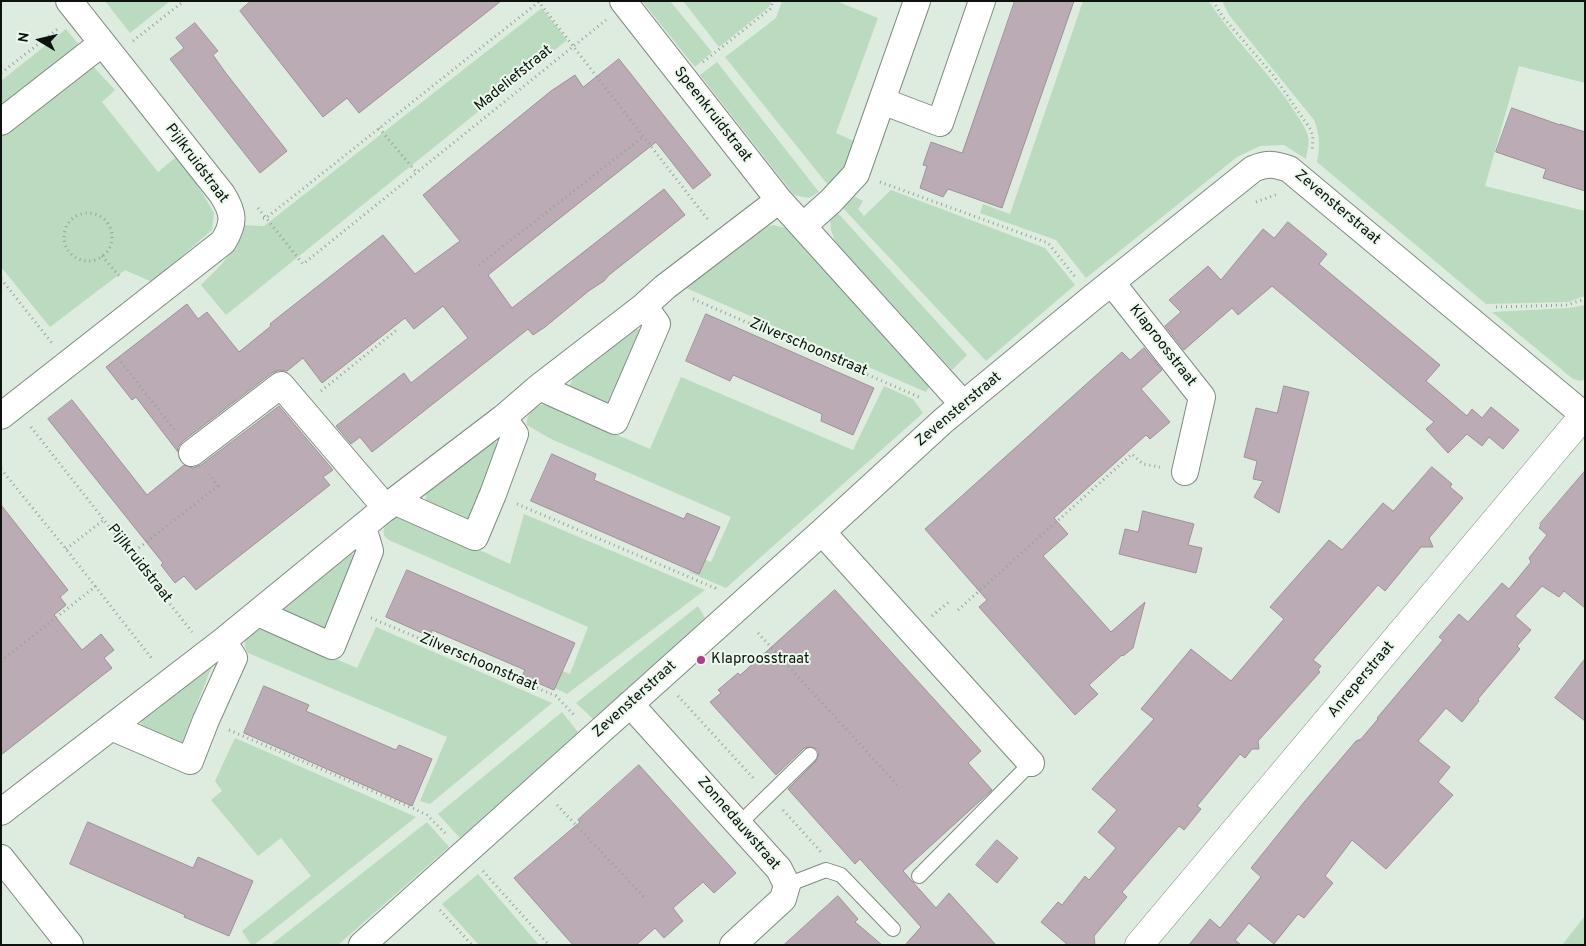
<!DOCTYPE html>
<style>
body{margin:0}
#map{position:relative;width:1586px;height:946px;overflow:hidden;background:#ddecdf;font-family:Overpass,sans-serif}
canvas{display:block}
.frame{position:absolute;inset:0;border:2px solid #0e120e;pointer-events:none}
.north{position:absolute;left:15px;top:15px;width:50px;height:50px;-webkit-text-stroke:4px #ebf9ed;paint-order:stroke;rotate:279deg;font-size:14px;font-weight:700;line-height:20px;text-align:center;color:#0e120e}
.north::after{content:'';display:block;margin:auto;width:18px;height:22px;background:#0e120e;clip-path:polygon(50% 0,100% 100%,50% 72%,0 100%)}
</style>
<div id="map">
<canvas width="1586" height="946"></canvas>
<div class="frame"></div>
<div class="north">N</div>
</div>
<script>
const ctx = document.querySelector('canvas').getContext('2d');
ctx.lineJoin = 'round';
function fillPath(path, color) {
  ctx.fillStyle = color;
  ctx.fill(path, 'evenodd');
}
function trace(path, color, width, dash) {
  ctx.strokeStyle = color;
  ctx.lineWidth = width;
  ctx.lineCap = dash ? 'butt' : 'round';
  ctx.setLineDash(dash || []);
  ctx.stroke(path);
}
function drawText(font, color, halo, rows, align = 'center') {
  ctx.font = font + ' Overpass,sans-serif';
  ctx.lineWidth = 4;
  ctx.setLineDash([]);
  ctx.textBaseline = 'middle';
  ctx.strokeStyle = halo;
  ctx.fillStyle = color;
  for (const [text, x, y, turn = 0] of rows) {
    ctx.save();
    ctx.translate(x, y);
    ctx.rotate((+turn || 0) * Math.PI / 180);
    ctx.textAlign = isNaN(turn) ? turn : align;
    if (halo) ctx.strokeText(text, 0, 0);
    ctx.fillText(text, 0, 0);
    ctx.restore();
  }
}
const green = new Path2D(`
 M105,1H170L130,33Z
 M642,1H670L712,52L695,67Z
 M683,1H771L769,7L719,47Z
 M782,1H836L878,18L836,133L856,142L843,169L828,185L725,57L776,18Z
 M1083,1H1209C1233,40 1268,70 1293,109C1298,117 1305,126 1308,136C1310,143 1307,151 1306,159L1284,145L1260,146L1237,157L1086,278L1056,240L980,213L983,204L1010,214Z
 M1222,1H1585V83L1519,66L1485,186L1585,211V296L1568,302L1486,304L1317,162C1320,147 1320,135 1314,120L1229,15Z
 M542,8L567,40L226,315L201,285C219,267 238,251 241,225L264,226Z
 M66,29L83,50L1,115V81Z
 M89,62L115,90L102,102L158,172L176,157L197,184L214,213L212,230L152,282L125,270L50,327L1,267V134Z
 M717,62L819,192L809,198L794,195L700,75Z
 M891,190L1045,248L1075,285L986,361L841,206L852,195L863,201L858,209L864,216Z
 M836,211L967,355L952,370L836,243L831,230L830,217Z
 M773,225L786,228L791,233L930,385L926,392L686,288L767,227Z
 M1585,305V379L1581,381L1573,379L1492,312L1568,308Z
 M638,329L642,332L606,408L569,387L574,376L635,330Z
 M681,377L853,450L884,386L913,399L923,413L726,588L689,572L696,556L711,562L731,517L551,439L527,425C526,413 534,406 545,404L650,449Z
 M492,442L499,443L469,517L460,522L426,505V494Z
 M524,514L705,590L567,694L544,683L549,666L570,674L588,627L391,541C374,533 390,515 404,515L510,564Z
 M351,554L357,555L328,624L323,630L285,616L283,608L289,602Z
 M698,606L705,618L593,719L576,703Z
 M376,627L552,703L430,804L420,801L447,737L248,653C238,636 253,628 269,630L357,668Z
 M212,666L181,745L143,729L141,723L145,716Z
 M562,712L578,732L460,838L438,814Z
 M235,738L416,817L254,945H251L242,931L311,876L281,838L258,856L211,800L222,791L215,781Z
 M427,822L449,847L338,945H271Z
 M478,874L539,945H479L442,904Z
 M1585,916V945H1562Z`);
const building = new Path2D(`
 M251,1H501L359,113L347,98L323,117L240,11Z
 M1015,1H1074L1002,208L948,189L943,197L920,188L927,166L923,165L931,142L962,153Z
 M195,23L218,51L213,55L225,72L287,151L260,173L170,59L184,48L176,38Z
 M619,59L711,175L693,189L656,142L488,275L512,308L664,189L685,215L609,275L604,281L590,290L545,327L533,335L528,329L372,452L360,437L351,444L336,426L404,373L411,383L468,338L443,306L414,329L405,318L322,383L303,358L287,371L279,370L272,373L183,441L178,447V452L136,397L132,400L106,367L187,304L198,319L207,312L239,352L271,326L270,324L276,319L383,235L415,274L460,241L423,195L551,91L575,75L583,87Z
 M1512,108L1560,125V124L1585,132V191L1543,178L1546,169L1496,152Z
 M1288,222L1327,254L1319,264L1440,365L1426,381L1467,416L1472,409L1482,418L1491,407L1519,430L1503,449L1489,437L1482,446L1467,434L1448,453L1426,429L1434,422L1272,286L1238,315L1232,308L1184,350L1165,326L1181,312L1169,300L1208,266L1221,280L1263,229L1274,238Z
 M706,314L874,388L853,435L821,421L822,414L733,375L730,381L686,361Z
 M1144,348L1162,370L1141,389L1170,422L1150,439L1146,435L1054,518L1068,534L1043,556L1111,632L1145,602L1133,648L1123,656L1122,655L1089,685L1098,694L1075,715L979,607L987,600L925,529L1122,352L1130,360Z
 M1284,386L1309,392L1279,513L1254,497L1263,481L1253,479L1257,461L1244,457L1256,408L1277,413Z
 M72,400L147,495L184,465L193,468L201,465L279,406L333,470L323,477L330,485L196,590L184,576L175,583L161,565L163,563L48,419Z
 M552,454L596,474L594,480L633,497L684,519L687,513L720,527L699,574L531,501Z
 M1432,467L1452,484L1450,487L1463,498L1429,538L1433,547H1421L1385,591L1378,585L1313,660L1321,666L1318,670L1320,672L1258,741L1259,749H1252L1245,758L1240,754L1197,806L1201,809L1184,830L1179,826L1122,892L1127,897L1094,936L1095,945H1068L1041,922L1058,902L1062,905L1085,876L1089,880L1116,848L1098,832L1117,810L1092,789L1154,719L1141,709L1191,649L1231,681L1284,619L1270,607L1329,540L1342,550L1383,503L1393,511Z
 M1585,471V608L1564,591L1559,597L1542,586L1515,616L1531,630L1517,646L1520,649L1478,699L1479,701L1462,722L1446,708L1418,741L1450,767L1438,782L1453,795L1386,869L1352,840L1325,876L1333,883L1304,918L1298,914L1274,944L1249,923L1235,940L1241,945H1189L1210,919L1220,928L1261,877L1251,868L1305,801L1356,741L1361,739L1378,719L1377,718L1443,640L1439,637L1459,614L1468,622L1502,583L1509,589L1531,562L1529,558L1547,535L1539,528L1541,525L1540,524Z
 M1,505L68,590L60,597L66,605L54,615L82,650L101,634L114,650L104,658L112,668L1,755Z
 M1143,511L1194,524L1188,545L1202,548L1196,573L1119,554L1125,529L1138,532Z
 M407,570L575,643L554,690L522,676L525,670L432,630L431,637L386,617Z
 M835,590L981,751L968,763L992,790L903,871L936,908L949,893L996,945H905L921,927L860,859L855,864L788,789L816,761L819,753L817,749L812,747L804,748L776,775L710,702L721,693L718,690L738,673L740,675Z
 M1585,659V721L1555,698Z
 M264,686L309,705L306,711L396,750L399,745L432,759L412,806L244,733Z
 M639,765L736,873L714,893L703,882L673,908L683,921L664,938L655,928L636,945H573L514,878L580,822L578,820Z
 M88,822L193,868L198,857L253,881L229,936L184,917L185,915L70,864Z
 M997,840L1018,858L997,883L976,865Z
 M838,896L858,919L855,922L882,945H784Z`);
const path = new Path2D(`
 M538,1L709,221
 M1213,1L1222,16L1273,75L1311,130L1313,137L1312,152
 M133,41L184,1
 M703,62L770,9L773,1
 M1,73L59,28
 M379,128L417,173
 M880,182L1048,243L1076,278
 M1256,202L1278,194
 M258,208L303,264L606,20
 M64 237a24 24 0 1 1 48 0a24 24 0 1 1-48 0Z
 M263,218H266L540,1
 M102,256L119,276
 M479,265L643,137
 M1,279L52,343
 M693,299L919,397
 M1496,307L1567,305L1585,299
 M118,358L176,432
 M321,391L398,329
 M31,427L192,632
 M1,469L66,549L153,660
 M517,504L715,588L717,591
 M66,549L105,519
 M131,554L218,486L209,474
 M958,610L1132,454L1143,464L1160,467
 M932,616L950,601
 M371,618L556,696L576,717
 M758,633L900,788
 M1,661L96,586
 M678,696L755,780
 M229,730L417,810L427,815L447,835
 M557,805L644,897
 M783,810L821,852
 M483,871L549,945
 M440,910L472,945`);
const service = new Path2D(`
 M739,824L810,755
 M919,876L1031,763
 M787,885L826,870L841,875L893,929`);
const minor = new Path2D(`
 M623,1L779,200L963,404
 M882,101L940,123L982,1
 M1,122L101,44
 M803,226L831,201L856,174L917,1
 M1112,283L1202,397L1185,472
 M539,387L615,421L657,324L644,306
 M1,416L223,242C235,223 234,213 222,194L69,1
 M192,453L281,385L386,508
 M394,501L475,537L493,494L515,434L503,418
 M822,532L1031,763
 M258,613L332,646L370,551L363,527
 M630,704L779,869L787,885L783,899L733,945
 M111,727L190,761L206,720L234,658L223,641
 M1,812L223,641L394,501L503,418L539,387L644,306L665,287L779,200
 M1,858L70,945
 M362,945L822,532L943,421L1092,298L1253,169C1268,163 1274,164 1289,169L1584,415`);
const tertiary = new Path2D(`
 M1139,945L1585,414`);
const markers = [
 [701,660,5,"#b4398b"]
];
const streetNames = [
 ["Madeliefstraat",514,79,-39],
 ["Speenkruidstraat",712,115,52],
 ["Pijlkruidstraat",196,164,53],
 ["Zevensterstraat",1337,208,40],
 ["Klaproosstraat",1162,346,52],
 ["Zilverschoonstraat",808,348,23],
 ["Zevensterstraat",959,410,-40],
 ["Pijlkruidstraat",139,564,52],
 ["Zilverschoonstraat",478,663,23],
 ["Anreperstraat",1362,680,-50],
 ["Zevensterstraat",635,700,-42],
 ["Zonnedauwstraat",738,824,49]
];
const poiNames = [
 ["Klaproosstraat",711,660]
];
fillPath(green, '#badbbf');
fillPath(building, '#bbabb4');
trace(building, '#a09099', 1);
trace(service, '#7f8c81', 16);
trace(minor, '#7f8c81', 28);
trace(tertiary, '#7f8c81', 29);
trace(path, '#97a299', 3, [1, 4]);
trace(service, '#fff', 14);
trace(minor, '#fff', 26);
trace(tertiary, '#fff', 28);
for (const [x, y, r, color] of markers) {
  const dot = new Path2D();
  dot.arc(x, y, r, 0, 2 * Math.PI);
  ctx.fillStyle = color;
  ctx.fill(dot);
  trace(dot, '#ebf9ed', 2);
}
drawText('15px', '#0e120e', '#ebf9ed', streetNames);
drawText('15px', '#0e120e', '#ebf9ed', poiNames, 'left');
</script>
